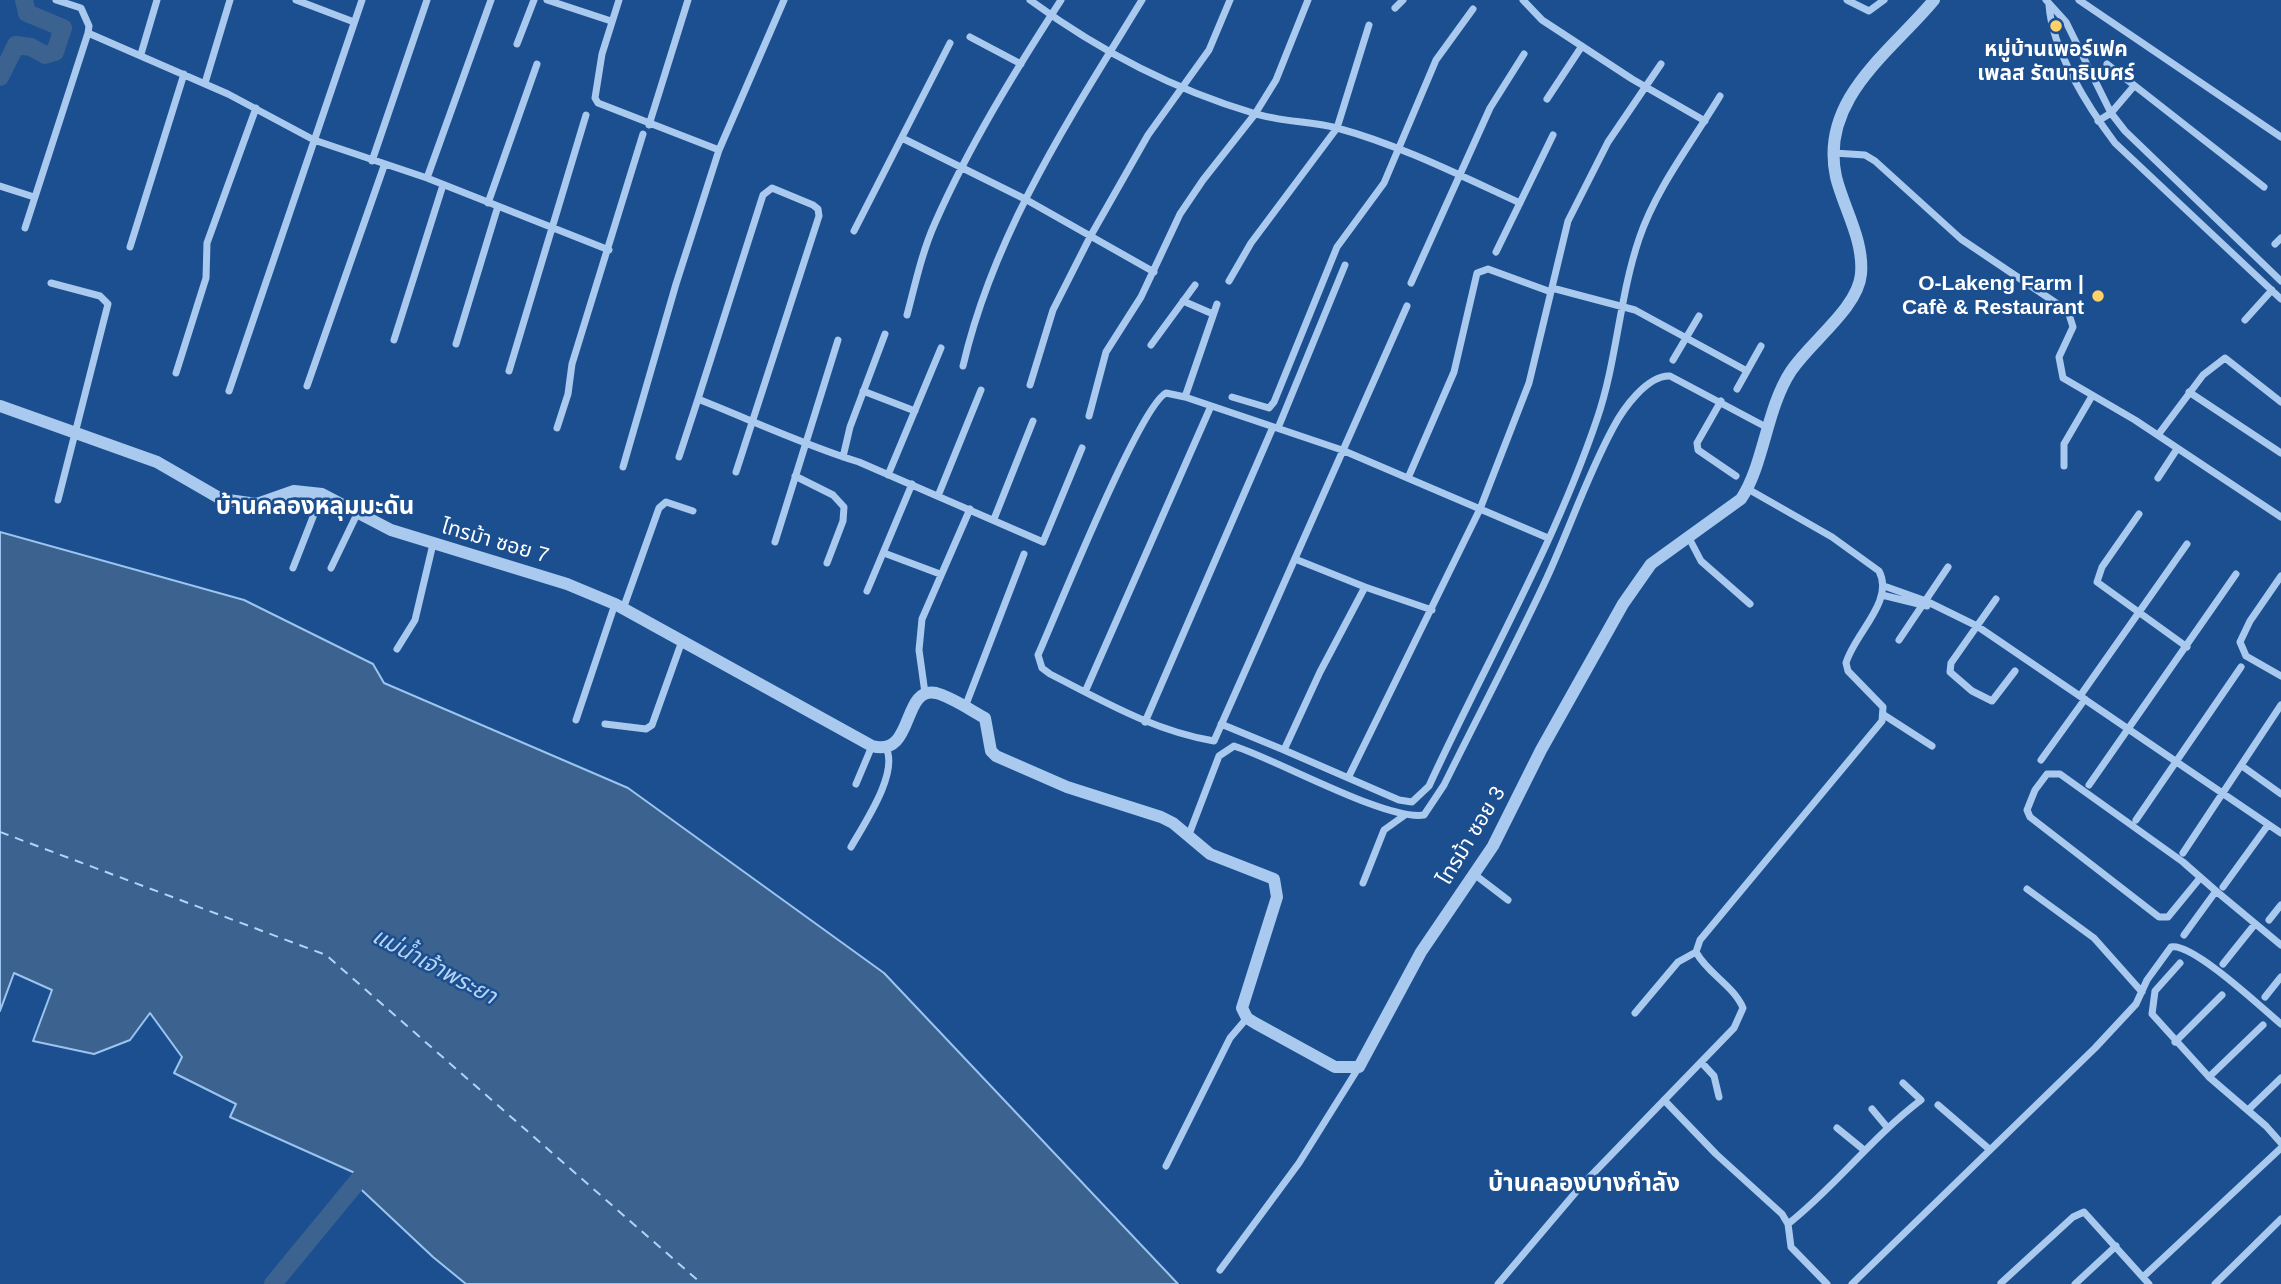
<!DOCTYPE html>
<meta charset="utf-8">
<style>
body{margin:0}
canvas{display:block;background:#1b4f8f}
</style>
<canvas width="2281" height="1284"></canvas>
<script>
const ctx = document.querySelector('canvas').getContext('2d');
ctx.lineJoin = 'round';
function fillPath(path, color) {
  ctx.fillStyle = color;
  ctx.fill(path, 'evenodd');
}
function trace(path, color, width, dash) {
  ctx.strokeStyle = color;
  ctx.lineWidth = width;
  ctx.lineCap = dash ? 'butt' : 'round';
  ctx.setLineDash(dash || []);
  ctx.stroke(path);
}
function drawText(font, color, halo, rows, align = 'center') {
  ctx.font = font + ' Arial,"Noto Sans Thai",sans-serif';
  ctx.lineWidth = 5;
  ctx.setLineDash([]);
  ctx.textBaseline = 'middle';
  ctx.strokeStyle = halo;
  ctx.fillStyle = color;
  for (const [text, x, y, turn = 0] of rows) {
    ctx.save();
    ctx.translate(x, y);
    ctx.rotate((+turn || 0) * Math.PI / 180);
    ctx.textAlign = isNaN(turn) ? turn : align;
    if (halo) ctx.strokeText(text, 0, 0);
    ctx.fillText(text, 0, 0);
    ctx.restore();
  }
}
const water = new Path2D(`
 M0,532L244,600L373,664L384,683L628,788L884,973L1178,1284H466L433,1257L350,1179L355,1173L230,1117L236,1104L174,1073L182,1057L150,1013L130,1040L94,1054L33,1041L52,990L14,973L0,1011Z`);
const river = new Path2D(`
 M0,77L16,45L31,47L45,55L55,52L63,28L27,13L24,0
 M273,1284L371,1165`);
const ferry = new Path2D(`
 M0,832L326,955L702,1284`);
const minor = new Path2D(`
 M56,0L81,8L89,26L88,33L228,94L314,140L427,178L609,250
 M296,0L354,22
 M547,0L611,21
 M619,0L602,54L595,98L598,103L719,150
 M1030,0C1098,50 1172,89 1253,113C1280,122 1310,121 1337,128C1400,145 1461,176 1520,203
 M1523,0L1542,20L1632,79L1705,121
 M1847,0L1869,11L1884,0
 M2046,0L2066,22L2111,113L2125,131L2281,281
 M2079,0L2281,137
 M2049,5C2052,50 2088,107 2115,143L2281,299
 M1395,8L1403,0
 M970,37L1021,64
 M517,44L534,0
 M141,54L157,0
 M2107,64L2264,187
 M205,83L230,0
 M1547,99L1582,46
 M2098,121L2111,113L2134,86
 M649,125L688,0
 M902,138L1025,199L1154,272
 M1834,153L1865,155L1875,161L1961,239L2068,311L2073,327L2059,357L2063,378L2135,420L2281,517
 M372,161L427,0
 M427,178L491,0
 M0,186L34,197
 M488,203L537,64
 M25,228L88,33
 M854,231L950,43
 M2275,244L2281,238
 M130,247L184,74
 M1496,252L1553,135
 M1229,281L1251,243L1337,128L1369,25
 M51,283L100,296L108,304L58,500
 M1411,283L1490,108L1524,54
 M1552,288L1635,310L1747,371
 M1183,301L1213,314
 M1217,304L1185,397L1342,450L1548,538
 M907,315C915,285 922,252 935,223C969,146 1015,71 1061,0
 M2245,320L2272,290
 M394,340L443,185
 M456,344L498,206
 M1151,345L1195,285
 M1673,360L1699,316
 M963,366C994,232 1071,116 1142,0
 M509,371L586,115
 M176,373L206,278L207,243L256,108
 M1030,385L1053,310L1090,237L1148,135L1209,50L1230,0
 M307,386L384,166
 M1737,389L1761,346
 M229,391L362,0
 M863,391L915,411
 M2189,392L2281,453
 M1185,397L1166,393C1139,407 1056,615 1038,655L1042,668L1050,674C1103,701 1154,731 1214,741L1407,306
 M1232,397L1269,408L1274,402L1337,247L1384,183L1436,60L1473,9
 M1721,401L1697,443L1698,450L1736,476
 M1089,416L1106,352L1141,297L1180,214L1203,180L1255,114L1276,80L1308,0
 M557,428L568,394L572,364L643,134
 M1278,428L1345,265
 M2158,435L2203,375L2225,358L2281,402
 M679,457L698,399
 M843,457L850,427L885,334
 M2064,466V444L2092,396
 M623,467L676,284L719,150L784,0
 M736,472L819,216L818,209L813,205L772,188L763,195L698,399C751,420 804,445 859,462L1043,542L1082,448
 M888,475L941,348
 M795,476L833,495L844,507L843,521L827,563
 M1408,478L1454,372L1477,273L1488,269L1551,292
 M2158,478L2177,449
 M938,496L981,390
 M2139,514L2102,567L2097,582L2187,647
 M994,519L1033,421
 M1689,538L1701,561L1750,604
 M775,542L838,340
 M884,553L940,574
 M1295,559L1365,587
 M293,568L322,494
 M331,568L358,512
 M2281,576L2250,621L2240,642L2246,656L2281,676
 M1884,586L1926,601L1977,626L2281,833
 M867,591L912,484
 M1882,595L1927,606
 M1996,599L1951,663L1950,672L1972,691L1992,701L2015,671
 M623,609L659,508L666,502L693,511
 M1432,610L1365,587L1320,672L1284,750L1399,800L1412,802L1429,786C1485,664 1554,546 1597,419C1617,361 1619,298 1639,239C1656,188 1693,141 1720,96
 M1899,640L1948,567
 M397,649L415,620L433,544
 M1085,692L1211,406
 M925,693L919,650L922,619L970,509
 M2080,696L2187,544
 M965,707L1024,554
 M1884,715L1932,746
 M576,720L615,604
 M1145,722L1273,427
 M605,724L646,729L652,725L682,641
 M1221,724L1284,750
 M2041,760L2085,699
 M2242,766L2281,794
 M1349,776L1480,509L1529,383L1568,221L1608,142L1661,64
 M856,784L872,746
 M2089,785L2236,574
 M2136,820L2241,667
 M1188,837L1219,756L1234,746C1278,760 1386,821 1424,815L1444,785C1477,718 1512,652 1544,584C1568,533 1586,478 1613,428C1623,409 1647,375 1670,376L1766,427
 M851,847C864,824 899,773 886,748
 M2183,853L2281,705
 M1474,874L1508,900
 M2200,878L2168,917H2159L2030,817L2027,810L2035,790L2047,774H2060L2183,862L2216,891
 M1363,883L1384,830L1405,815
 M2223,887L2268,825
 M2027,889L2094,938L2142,992
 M2269,920L2281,905
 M2184,935L2216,891L2281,945
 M2180,963L2155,991L2152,1014L2209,1077L2266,1126L2281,1143
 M2223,964L2255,924
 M2265,997L2281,977
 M1635,1013L1678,962L1696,952
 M2175,1042L2222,995
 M1701,1062L1714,1076L1719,1097
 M2209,1077L2263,1025
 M1664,1100L1716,1154L1782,1214L1788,1224L1791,1247L1827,1284
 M1938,1105L1989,1149
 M1872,1109L1887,1127
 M2248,1110L2281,1078
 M1837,1128L1864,1150
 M1166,1166L1230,1038L1247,1018
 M1788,1224C1836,1186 1872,1137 1921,1100L1903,1083
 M1220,1270L1299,1163L1359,1067
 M2143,1277L2281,1148
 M2001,1283L2073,1217L2084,1212L2149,1284
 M1498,1284L1581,1186L1734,1028L1743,1008C1734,986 1708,974 1696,952L1700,940L1882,721L1883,707L1848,671L1846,663C1854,634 1895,601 1879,571L1832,537L1748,489
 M1852,1284L2095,1048L2136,1004L2147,980L2171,947C2192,942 2262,1008 2281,1024
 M2075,1284L2116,1246
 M2215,1284L2281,1219`);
const tertiary = new Path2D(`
 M0,406L157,462L221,499L257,504L294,491L322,494L391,530L567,584L615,604L872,746C915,758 901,686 936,693C952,697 970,710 985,718L991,751L996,756L1067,787L1161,817L1173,823L1210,854L1274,879L1277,897L1242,1008L1247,1018L1255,1023L1335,1067H1359L1421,952L1493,846L1541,750L1623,604L1651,564L1741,499C1764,465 1766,409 1791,371C1811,341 1858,308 1861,274C1864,240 1844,209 1836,177C1819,99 1891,52 1934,0`);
const markers = [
 [2056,26,7,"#ffd166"],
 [2098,296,7,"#ffd166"]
];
const poiNames = [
 ["หมู่บ้านเพอร์เฟค",2056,50],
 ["เพลส รัตนาธิเบศร์",2056,74],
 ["O-Lakeng Farm |",2084,284,"right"],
 ["Cafè & Restaurant",2084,308,"right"]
];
const streetNames = [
 ["ไทรม้า ซอย 7",495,542,16],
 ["ไทรม้า ซอย 3",1472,836,-59]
];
const waterNames = [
 ["แม่น้ำเจ้าพระยา",434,967,28]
];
const quarterNames = [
 ["บ้านคลองหลุมมะดัน",315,507],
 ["บ้านคลองบางกำลัง",1584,1184]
];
fillPath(water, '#3c6290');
trace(water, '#9cc4f0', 2);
trace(river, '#3c6290', 18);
trace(ferry, '#b5d3f5', 2, [9, 7]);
trace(minor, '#a9c9ee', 7);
trace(tertiary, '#a9c9ee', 12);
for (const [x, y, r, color] of markers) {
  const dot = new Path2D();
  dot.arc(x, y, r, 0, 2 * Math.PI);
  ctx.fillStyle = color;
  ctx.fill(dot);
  trace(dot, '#1b4f8f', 2.5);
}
drawText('bold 21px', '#fff', '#1b4f8f', poiNames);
drawText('21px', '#fff', '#1b4f8f', streetNames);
drawText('italic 23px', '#b5d3f5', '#1b4f8f', waterNames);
drawText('bold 24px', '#fff', '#1b4f8f', quarterNames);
</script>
